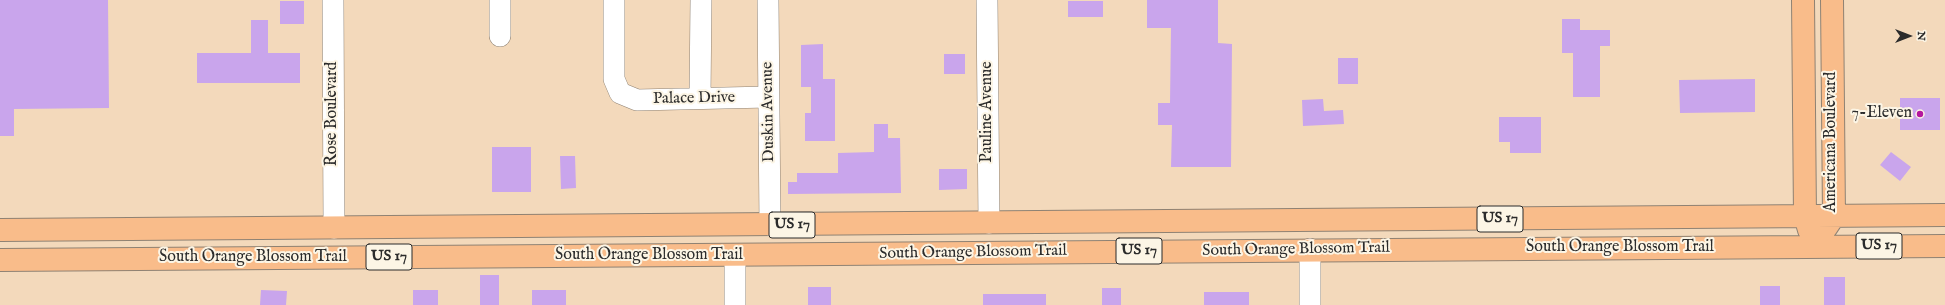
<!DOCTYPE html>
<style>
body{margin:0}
#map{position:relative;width:1945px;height:305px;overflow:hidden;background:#f3d9bb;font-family:"IM FELL English",serif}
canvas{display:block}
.north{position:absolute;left:1889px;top:16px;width:40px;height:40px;-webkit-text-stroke:3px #fcf5e5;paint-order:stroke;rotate:90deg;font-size:11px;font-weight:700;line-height:16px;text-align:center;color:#2b2b2b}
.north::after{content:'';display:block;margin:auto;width:14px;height:18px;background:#2b2b2b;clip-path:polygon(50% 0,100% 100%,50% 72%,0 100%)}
</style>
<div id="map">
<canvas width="1945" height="305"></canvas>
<div class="north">N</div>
</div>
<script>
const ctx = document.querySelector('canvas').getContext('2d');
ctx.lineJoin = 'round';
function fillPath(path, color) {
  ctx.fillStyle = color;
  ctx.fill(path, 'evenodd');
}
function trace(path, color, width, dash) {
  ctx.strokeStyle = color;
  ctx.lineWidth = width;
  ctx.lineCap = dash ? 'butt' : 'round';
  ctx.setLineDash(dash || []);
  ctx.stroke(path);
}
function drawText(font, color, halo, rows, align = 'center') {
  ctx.font = font + ' "IM FELL English",serif';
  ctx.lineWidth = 4;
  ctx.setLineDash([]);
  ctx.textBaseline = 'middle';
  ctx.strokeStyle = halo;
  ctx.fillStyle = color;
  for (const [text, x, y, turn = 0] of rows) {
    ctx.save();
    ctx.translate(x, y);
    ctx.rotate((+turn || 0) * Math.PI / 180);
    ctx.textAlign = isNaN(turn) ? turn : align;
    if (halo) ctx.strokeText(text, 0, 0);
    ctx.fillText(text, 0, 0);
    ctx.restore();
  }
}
const building = new Path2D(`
 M0,0H108L109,108L14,109V136H0Z
 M1147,0H1218V43L1232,44L1231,167H1171L1172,125H1158V103H1170L1171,28H1147Z
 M280,1H304V24H280Z
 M1068,1H1103V17H1068Z
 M1562,19H1580V30H1610V46H1600V97H1573V53H1562Z
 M251,20H268V53H300V83H197V53H251Z
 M823,44V79H835V141H805V113H811V87H801V45Z
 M944,54H965V74H944Z
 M1338,58H1358V84H1338Z
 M1755,79V112L1680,113L1679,80Z
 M1900,98H1940V130H1900Z
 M1323,99L1324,111L1343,110L1344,124L1303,126L1302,100Z
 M1499,117H1541V153H1510V142H1499Z
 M874,124H888V138H900L901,193L788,194V182H797V173H838V153L874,152Z
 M492,147H531V192H492Z
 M1891,152L1911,167L1900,181L1880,165Z
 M560,156H575L576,188L561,189Z
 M939,169H967V189L939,190Z
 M480,275H499V305H480Z
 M1824,277H1845V305H1824Z
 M1760,286H1780V305H1760Z
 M808,287H831V305H808Z
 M1102,288H1121V305H1102Z
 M261,290L287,291L286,305H260Z
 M413,290H438V305H413Z
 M532,290H566V305H532Z
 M1204,292H1249V305H1204Z
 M983,294H1046V305H983Z`);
const minor = new Path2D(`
 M333,0L334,228
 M500,0V36
 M614,0V79L620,93L637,100L768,97
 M768,0L770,225
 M987,0L989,223
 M700,98L701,0
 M1310,249V305
 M735,256V305`);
const major = new Path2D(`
 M1803,0L1805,216L1809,230
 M1826,228L1834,216L1832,0
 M0,230L1945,215
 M0,260L1945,246`);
const markers = [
 [1920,114,4,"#b5179e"]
];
const shields = [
 [1500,219,46],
 [792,225,46],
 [1879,246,46],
 [1139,251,46],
 [389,257,46]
];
const shieldNames = [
 ["US 17",1500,219],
 ["US 17",792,225],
 ["US 17",1879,246],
 ["US 17",1139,251],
 ["US 17",389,257]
];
const streetNames = [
 ["Palace Drive",694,99,-1],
 ["Duskin Avenue",769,112,-91],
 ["Pauline Avenue",988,112,-90],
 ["Rose Boulevard",333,114,-90],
 ["Americana Boulevard",1832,142,-90],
 ["South Orange Blossom Trail",1620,248],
 ["South Orange Blossom Trail",1296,250,-1],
 ["South Orange Blossom Trail",973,253,-1],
 ["South Orange Blossom Trail",649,256],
 ["South Orange Blossom Trail",253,258]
];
const poiNames = [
 ["7-Eleven",1912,114]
];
fillPath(building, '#c9a5ec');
trace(minor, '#8f8273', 22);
trace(major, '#8f8273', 24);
trace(minor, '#fff', 21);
trace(major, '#f9bc8a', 22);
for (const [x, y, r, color] of markers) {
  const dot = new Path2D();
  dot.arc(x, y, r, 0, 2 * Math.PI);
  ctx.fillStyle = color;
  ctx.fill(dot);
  trace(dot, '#fcf5e5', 1.5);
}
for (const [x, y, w] of shields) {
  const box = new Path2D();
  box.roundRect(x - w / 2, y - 13, w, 26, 3);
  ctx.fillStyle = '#fcf5e5';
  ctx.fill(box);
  trace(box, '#2b2b2b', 1);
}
drawText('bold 15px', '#2b2b2b', null, shieldNames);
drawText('16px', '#2b2b2b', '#fcf5e5', streetNames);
drawText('16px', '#2b2b2b', '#fcf5e5', poiNames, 'right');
</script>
